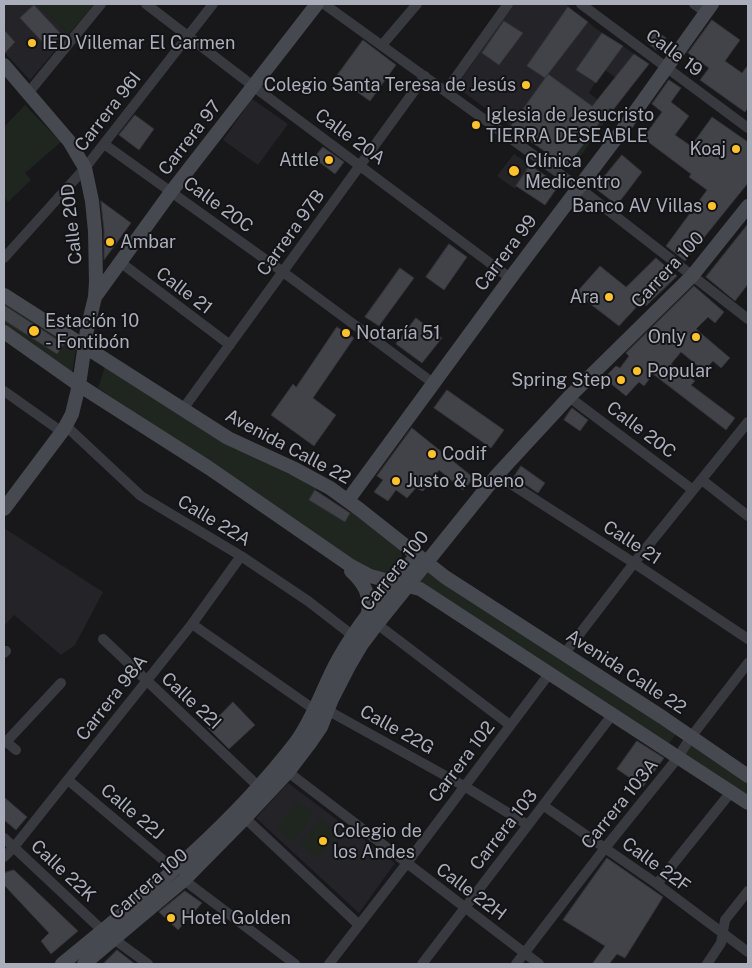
<!DOCTYPE html>
<meta charset="utf-8">
<style>
body{margin:0}
#map{position:relative;width:752px;height:968px;overflow:hidden;background:#18181b;font-family:"Public Sans",sans-serif}
canvas{display:block}
.frame{position:absolute;inset:0;border:5px solid #aaaebb;pointer-events:none}
</style>
<div id="map">
<canvas width="752" height="968"></canvas>
<div class="frame"></div>
</div>
<script>
const ctx = document.querySelector('canvas').getContext('2d');
ctx.lineJoin = 'round';
function fillPath(path, color) {
  ctx.fillStyle = color;
  ctx.fill(path, 'evenodd');
}
function trace(path, color, width, dash) {
  ctx.strokeStyle = color;
  ctx.lineWidth = width;
  ctx.lineCap = dash ? 'butt' : 'round';
  ctx.setLineDash(dash || []);
  ctx.stroke(path);
}
function drawText(font, color, halo, rows, align = 'center') {
  ctx.font = font + ' "Public Sans",sans-serif';
  ctx.lineWidth = 4;
  ctx.setLineDash([]);
  ctx.textBaseline = 'middle';
  ctx.strokeStyle = halo;
  ctx.fillStyle = color;
  for (const [text, x, y, turn = 0] of rows) {
    ctx.save();
    ctx.translate(x, y);
    ctx.rotate((+turn || 0) * Math.PI / 180);
    ctx.textAlign = isNaN(turn) ? turn : align;
    if (halo) ctx.strokeText(text, 0, 0);
    ctx.fillText(text, 0, 0);
    ctx.restore();
  }
}
const built = new Path2D(`
 M4,4H37L69,34L30,80L4,52Z
 M513,4H565L602,33L576,70L595,83L589,93L609,108L567,167L456,87Z
 M623,46L634,54L616,78L605,70Z
 M252,99L288,124L258,165L223,140Z
 M514,154L530,165L515,189L497,176Z
 M4,528L103,592L75,645L61,655L14,615L4,626Z
 M288,783L395,863L359,913L256,818Z`);
const green = new Path2D(`
 M37,4H94L69,34Z
 M25,105L61,142L25,173L31,180L8,202L4,197V127Z
 M609,108L613,110L571,170L567,167Z
 M4,301L76,348L72,373L4,327Z
 M105,366C142,390 179,415 218,438C250,457 285,470 316,488L310,500L345,521L352,510L401,551L403,562L398,569L388,575L368,570L197,453L98,388Z
 M427,571L677,733L667,746L418,584Z
 M692,743L748,781V798L682,756Z
 M297,801L314,814L293,841L276,827Z
 M320,818L338,833L318,858L300,843Z`);
const building = new Path2D(`
 M34,5L62,35L48,48L20,18Z
 M568,7L588,22L545,78L527,66Z
 M712,20L740,40L725,61L742,73L748,65V108L745,112L700,80L709,68L688,53Z
 M504,21L523,33L499,65L482,53Z
 M4,30L15,42L4,54Z
 M655,30L666,38L656,50L646,41Z
 M602,33L623,46L596,83L576,70Z
 M363,40L396,65L370,101L336,77Z
 M634,54L649,64L613,110L610,108L567,167L510,127L548,74L592,106Z
 M669,80L681,88L671,102L689,116L675,135L691,146L712,117L748,142V183L685,261L666,246L707,190L689,177L691,174L643,138L662,112L652,104Z
 M135,115L154,129L139,150L119,135Z
 M323,147L344,162L335,174L314,158Z
 M622,155L642,172L617,205L595,188Z
 M530,165L559,185L545,205L516,186Z
 M101,201L131,223L104,260V231Z
 M748,224V284L735,301L706,277Z
 M449,244L467,257L444,290L426,277Z
 M656,258L677,276L646,306L642,301L619,326L576,293L600,266L626,287Z
 M400,268L414,278L379,326L365,317Z
 M694,286L724,312L715,323L708,317L696,329L730,358L721,368L713,361L704,371L681,352L671,364L695,381L691,385L735,418L726,430L653,374L644,386L639,382L626,396L604,378L616,366L620,368L629,356L626,353Z
 M4,305L64,344L57,354L4,320Z
 M416,318L442,338L422,363L396,344Z
 M337,327L354,338L313,398L336,415L314,446L271,415L293,384L296,387Z
 M447,390L504,430L491,448L434,408Z
 M572,408L588,420L580,431L564,420Z
 M412,428L474,478L463,490L439,470L423,491L416,488L407,498L396,490L388,501L374,492L383,480L377,476Z
 M521,466L545,483L538,493L514,477Z
 M315,490L350,513L345,522L309,500Z
 M233,702L255,725L229,749L208,728Z
 M637,741L664,758L643,787L617,769Z
 M4,797L27,817L16,830L4,820Z
 M607,858L663,897L625,958L617,954L609,964H592L605,946L563,920Z
 M14,870L78,931L51,954L41,941L49,933L4,885V873Z
 M185,891L202,903L178,930L159,912Z
 M117,950L135,964H103Z`);
const street = new Path2D(`
 M146,4L253,86L510,278
 M324,4L578,187L748,319
 M581,4L748,128
 M694,4L705,12
 M382,45L417,4
 M446,91L508,4
 M29,92L101,4
 M104,144L283,272L433,383
 M4,258L85,168L213,4
 M120,262L230,345
 M4,391L62,432
 M569,397L693,490
 M183,409L425,76
 M66,426L141,496L241,556L308,601L352,635
 M497,475L634,563L748,639
 M702,480L748,516
 M192,624L315,710
 M377,624L510,725
 M103,639L258,786
 M4,653L6,651
 M565,653L634,563L748,422
 M327,710L464,786L528,825
 M4,740L16,750
 M6,742L61,683
 M288,772L539,964
 M68,780L175,870
 M544,806L657,884L748,952
 M245,818L359,925
 M4,838L103,931L148,964
 M4,857L14,847L192,624L241,556
 M184,880L295,964
 M657,884L731,792
 M329,964L407,863L549,674
 M422,964L612,715
 M516,964L605,848L676,760L691,737L748,663
 M707,964L721,943L725,920L748,891`);
const secondary = new Path2D(`
 M4,65L69,141L85,168L92,201L95,231L96,282L95,297L87,330L79,385L72,414L64,429L4,509
 M4,295L228,438L293,468L330,488L359,509L445,577L662,717L748,776
 M95,297L171,192L317,4
 M4,332L79,385L209,468L351,566L370,576L420,589L748,803
 M348,500L515,272L620,133L712,4
 M351,571C364,583 371,595 368,613
 M62,964C145,896 230,828 296,742C315,716 323,686 339,658C360,620 389,588 417,555
 M84,964L184,880L245,818L288,772L310,743L321,727L332,699L349,666L362,644L377,624L497,475L569,397L692,276L748,206`);
const markers = [
 [32,43,5,"#ffc12c"],
 [526,85,5,"#ffc12c"],
 [476,125,5,"#ffc12c"],
 [736,149,5,"#ffc12c"],
 [329,160,5,"#ffc12c"],
 [514,171,6,"#ffc12c"],
 [712,206,5,"#ffc12c"],
 [110,242,5,"#ffc12c"],
 [609,297,5,"#ffc12c"],
 [34,331,6,"#ffc12c"],
 [346,333,5,"#ffc12c"],
 [696,337,5,"#ffc12c"],
 [637,371,5,"#ffc12c"],
 [621,380,5,"#ffc12c"],
 [432,454,5,"#ffc12c"],
 [396,481,5,"#ffc12c"],
 [323,841,5,"#ffc12c"],
 [171,918,5,"#ffc12c"]
];
const poiNames = [
 ["IED Villemar El Carmen",42,43],
 ["Colegio Santa Teresa de Jesús",516,85,"right"],
 ["Iglesia de Jesucristo",486,115],
 ["TIERRA DESEABLE",486,136],
 ["Koaj",726,149,"right"],
 ["Attle",319,160,"right"],
 ["Clínica",525,161],
 ["Medicentro",525,182],
 ["Banco AV Villas",702,206,"right"],
 ["Ambar",120,242],
 ["Ara",599,297,"right"],
 ["Estación 10",45,321],
 ["- Fontibón",45,342],
 ["Notaría 51",356,333],
 ["Only",686,337,"right"],
 ["Popular",647,371],
 ["Spring Step",611,380,"right"],
 ["Codif",442,454],
 ["Justo & Bueno",406,481],
 ["Colegio de",333,831],
 ["los Andes",333,852],
 ["Hotel Golden",181,918]
];
const streetNames = [
 ["Calle 19",674,53,37],
 ["Carrera 96I",108,112,-52],
 ["Calle 20A",350,137,36],
 ["Carrera 97",190,138,-52],
 ["Calle 20C",218,205,36],
 ["Calle 20D",72,224,-96],
 ["Carrera 97B",291,233,-54],
 ["Carrera 99",506,253,-53],
 ["Carrera 100",668,270,-47],
 ["Calle 21",184,291,37],
 ["Calle 20C",641,430,37],
 ["Avenida Calle 22",288,447,28],
 ["Calle 22A",214,521,31],
 ["Calle 21",632,543,33],
 ["Carrera 100",395,571,-51],
 ["Avenida Calle 22",626,672,33],
 ["Carrera 98A",112,698,-52],
 ["Calle 22I",191,701,43],
 ["Calle 22G",397,730,29],
 ["Carrera 102",462,762,-53],
 ["Carrera 103A",620,804,-51],
 ["Calle 22J",132,812,40],
 ["Carrera 103",504,830,-52],
 ["Calle 22F",656,865,36],
 ["Calle 22K",63,871,43],
 ["Carrera 100",149,884,-41],
 ["Calle 22H",471,892,37]
];
fillPath(built, '#242428');
fillPath(green, '#1e261f');
fillPath(building, '#424348');
trace(building, '#323237', 1);
trace(street, '#393a40', 10);
trace(secondary, '#474950', 14);
for (const [x, y, r, color] of markers) {
  const dot = new Path2D();
  dot.arc(x, y, r, 0, 2 * Math.PI);
  ctx.fillStyle = color;
  ctx.fill(dot);
  trace(dot, '#131316', 2);
}
drawText('18px', '#aaaebb', '#131316', poiNames, 'left');
drawText('18px', '#aaaebb', '#131316', streetNames);
</script>
